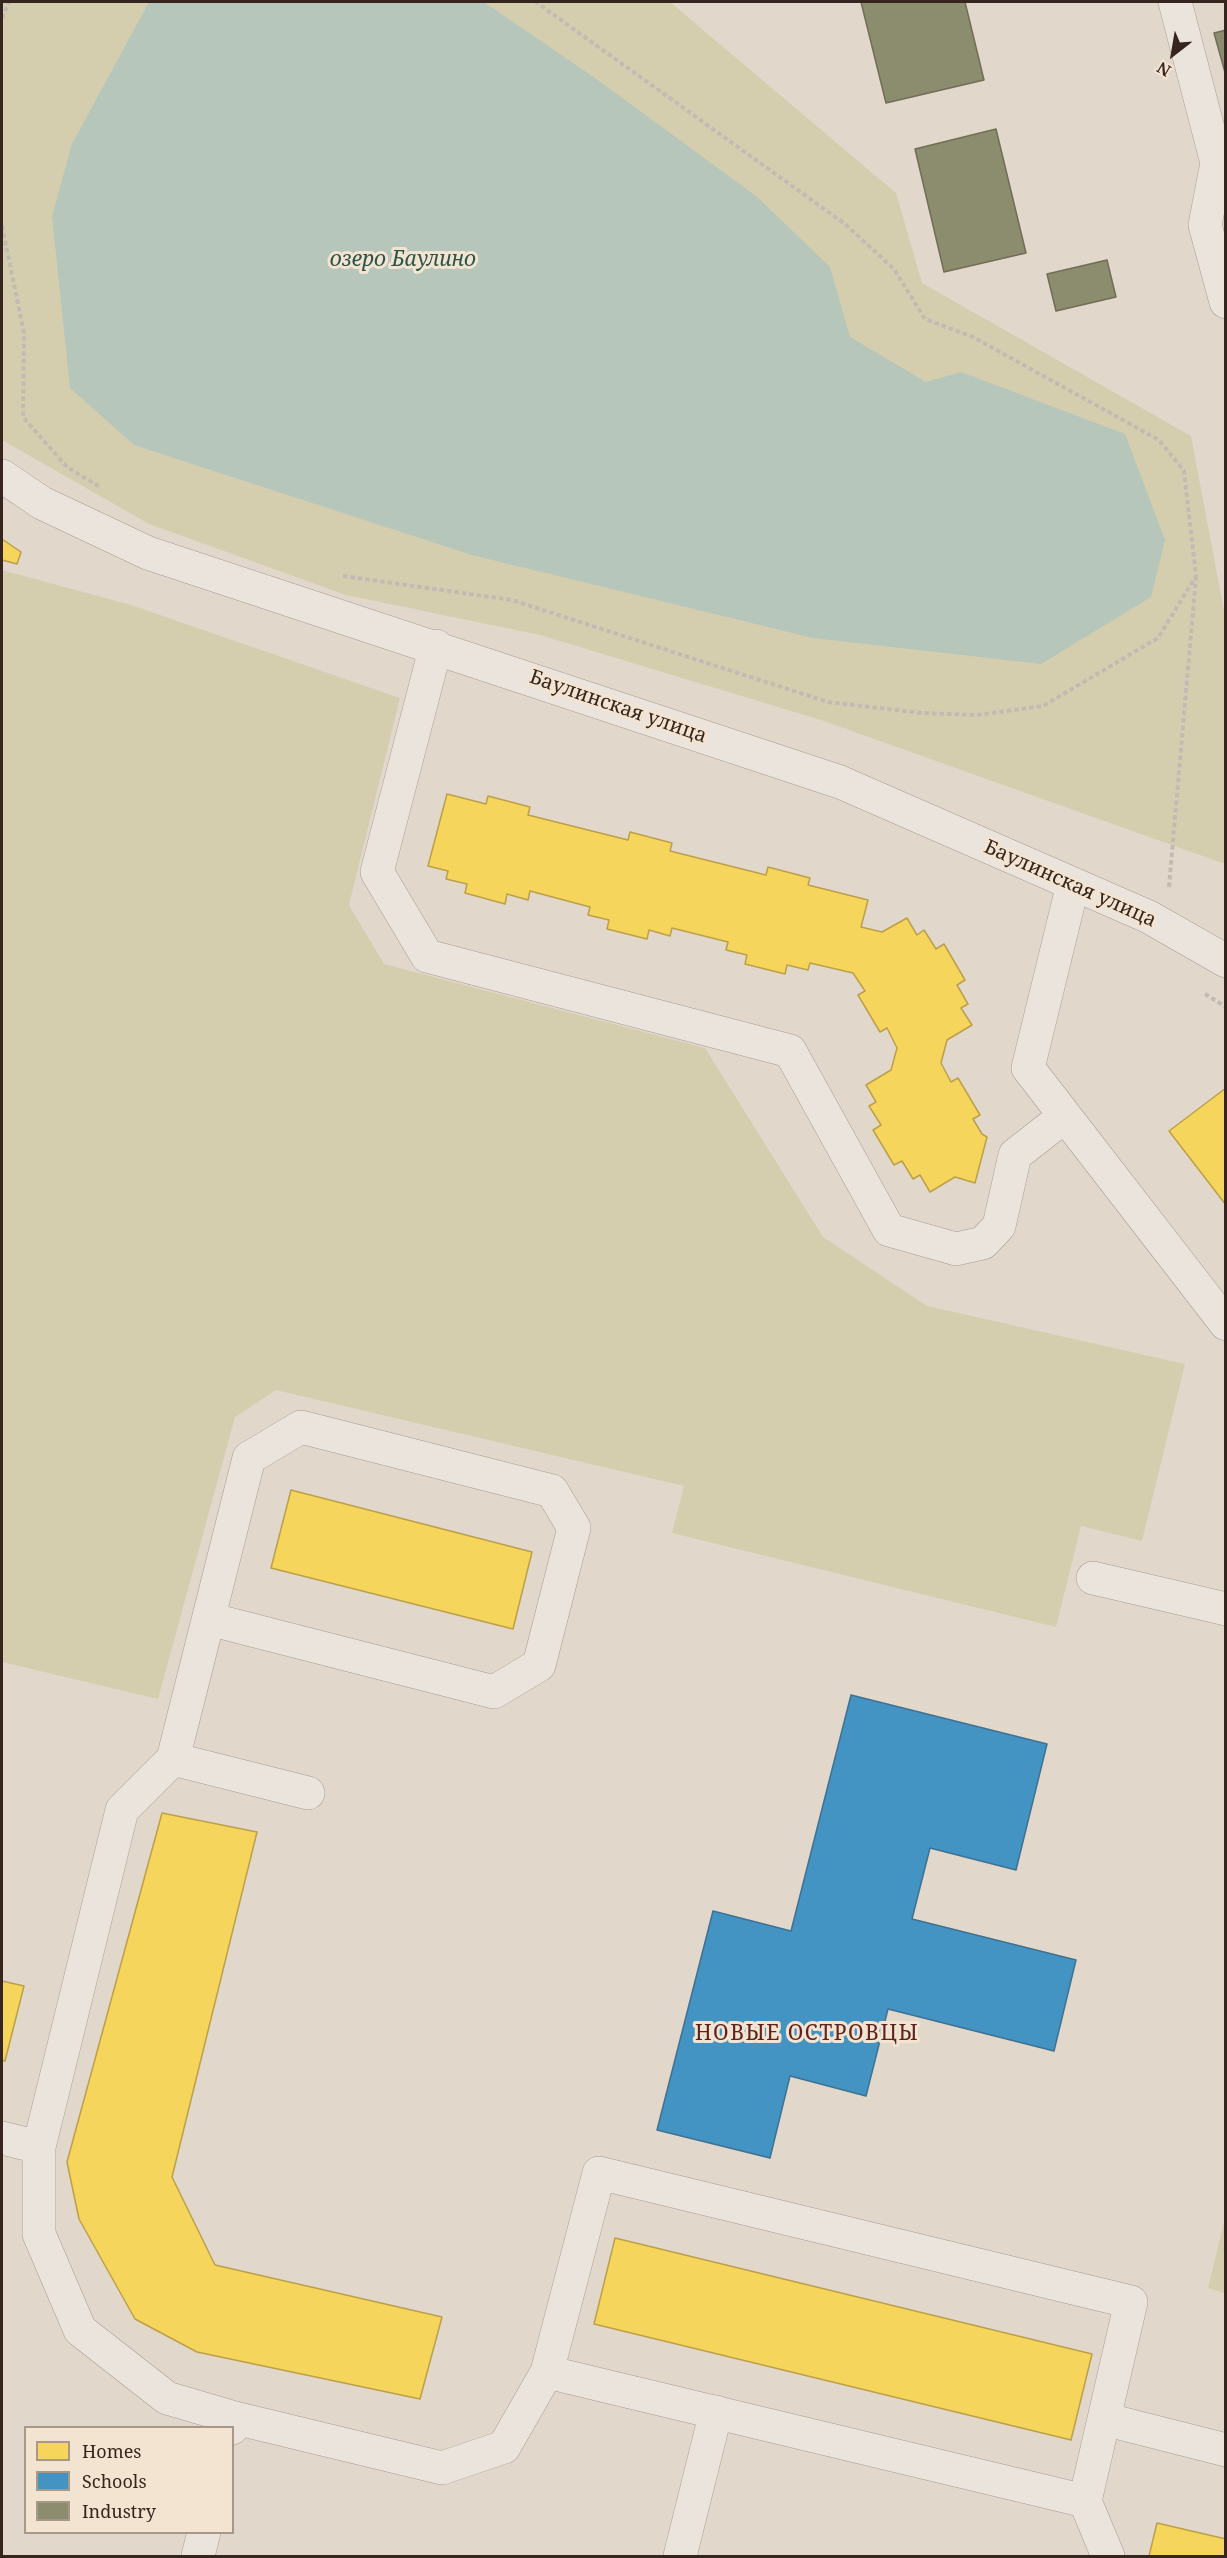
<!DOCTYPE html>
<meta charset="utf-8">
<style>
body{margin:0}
#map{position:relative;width:1227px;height:2558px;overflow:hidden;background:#e2d7cb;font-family:"Noto Serif",serif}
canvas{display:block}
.frame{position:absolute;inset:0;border:3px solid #35251e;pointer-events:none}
.legend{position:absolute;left:24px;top:2426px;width:210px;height:108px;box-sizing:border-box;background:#f3e4d1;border:2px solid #a79889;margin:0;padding:8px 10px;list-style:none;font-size:18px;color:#35251e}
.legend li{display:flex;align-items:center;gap:12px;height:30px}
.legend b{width:30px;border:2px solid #a79889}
.north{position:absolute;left:1143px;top:24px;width:60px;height:60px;-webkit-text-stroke:4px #f3e4d1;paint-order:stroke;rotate:211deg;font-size:16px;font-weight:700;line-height:24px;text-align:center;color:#35251e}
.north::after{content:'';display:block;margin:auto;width:21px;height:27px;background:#35251e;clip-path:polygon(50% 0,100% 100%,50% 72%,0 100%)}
</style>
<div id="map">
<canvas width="1227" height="2558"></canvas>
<div class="frame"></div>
<ul class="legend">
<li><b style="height:16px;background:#f6d55c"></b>Homes</li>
<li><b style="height:16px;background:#4393c3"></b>Schools</li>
<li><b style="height:16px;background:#8c8c6e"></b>Industry</li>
</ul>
<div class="north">N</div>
</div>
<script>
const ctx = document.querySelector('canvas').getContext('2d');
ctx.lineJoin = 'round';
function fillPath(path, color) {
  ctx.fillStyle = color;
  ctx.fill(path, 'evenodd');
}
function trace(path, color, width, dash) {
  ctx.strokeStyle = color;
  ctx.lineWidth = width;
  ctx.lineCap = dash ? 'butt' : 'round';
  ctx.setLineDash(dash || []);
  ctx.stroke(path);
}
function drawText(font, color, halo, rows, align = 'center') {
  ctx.font = font + ' "Noto Serif",serif';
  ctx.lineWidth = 6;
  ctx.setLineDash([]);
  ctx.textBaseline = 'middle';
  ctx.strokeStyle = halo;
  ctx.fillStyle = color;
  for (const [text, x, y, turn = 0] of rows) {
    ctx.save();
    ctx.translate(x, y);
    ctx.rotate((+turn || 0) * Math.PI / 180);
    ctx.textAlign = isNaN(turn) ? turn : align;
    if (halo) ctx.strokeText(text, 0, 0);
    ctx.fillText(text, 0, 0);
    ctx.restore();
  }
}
const green = new Path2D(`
 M2,2H670L896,193L922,283L1191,436L1225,616V864L821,720L540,635L346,595L149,524L2,440Z
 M2,570L131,605L400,698L349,905L384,964L705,1048L823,1237L927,1306L1185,1364L1142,1541L1081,1526L1056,1627L672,1533L684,1486L276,1390L235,1417L158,1699L2,1662Z
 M1225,2218V2293L1208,2288Z`);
const water = new Path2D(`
 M149,2H484L595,78L756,196L830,267L850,337L926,382L961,372L1125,434L1165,540L1151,597L1041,664L813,638L472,555L134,445L70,388L52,216L72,144Z`);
const homes = new Path2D(`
 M2,539L21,552L17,564L2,560Z
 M447,794L486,804L488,796L530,807L528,815L628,840L630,832L672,843L670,851L766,875L768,867L810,878L808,885L868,900L861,927L882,932L907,918L917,935L924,930L936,949L944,944L965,980L957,985L968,1004L961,1008L972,1025L947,1040L941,1063L951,1082L958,1078L980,1115L973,1119L982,1134L987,1137L975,1183L955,1177L930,1192L920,1175L913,1179L902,1161L894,1165L873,1130L881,1125L869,1106L876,1102L866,1085L891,1070L897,1048L887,1028L880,1032L858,995L865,991L853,973L810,963L808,970L787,965L785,974L745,964L747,955L726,950L728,942L672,928L670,936L649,930L647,939L607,929L609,920L588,915L590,907L530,891L528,900L507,894L505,904L465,893L467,884L446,879L448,871L428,866Z
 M1226,1088V1205L1169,1131Z
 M291,1490L532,1552L513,1629L271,1568Z
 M162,1813L257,1832L172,2177L215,2265L442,2317L420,2399L197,2352L135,2319L79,2219L67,2162Z
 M2,1981L24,1986L5,2061L2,2060Z
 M615,2238L1092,2354L1071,2440L594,2324Z
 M1157,2523L1226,2539V2556H1149Z`);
const schools = new Path2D(`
 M851,1695L1047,1744L1016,1870L930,1848L912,1919L1076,1960L1054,2051L888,2009L866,2096L790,2076L770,2158L657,2130L713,1911L791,1931Z`);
const industry = new Path2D(`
 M861,2H965L984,80L886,103Z
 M1226,30V76L1214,33Z
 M996,129L1026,253L944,272L915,149Z
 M1107,260L1116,297L1056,311L1047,274Z`);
const path = new Path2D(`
 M2,18L9,2
 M2,226L24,333L23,417L67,467L100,487
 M343,576L512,600L828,702L922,713L977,715L1043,706L1158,638L1196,576L1184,471L1159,440L973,337L925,319L894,269L845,224L536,2
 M1169,887L1196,577
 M1205,994L1226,1007`);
const minor = new Path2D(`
 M1175,2L1217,163L1205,225L1226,302
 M2,476L42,503L148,553L840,782L1149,917L1226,961
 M436,646L377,872L427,956L790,1051L889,1230L956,1249L983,1243L999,1226L1015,1155L1065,1116
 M1073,884L1028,1068L1226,1324
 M1093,1578L1226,1609
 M209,1619L494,1692L539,1665L574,1528L552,1491L301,1427L249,1458L173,1759L308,1793
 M2,2138L39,2147V2234L80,2330L167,2398L235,2418L232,2428
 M39,2147L122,1810L173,1759
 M547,2372L599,2173L1131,2302L1085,2501
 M235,2418L442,2468L504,2447L547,2372L1085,2501L1108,2556
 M1104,2419L1226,2450
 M198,2556L204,2532
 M680,2556L716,2412`);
const streetNames = [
 ["Баулинская улица",618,707,19],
 ["Баулинская улица",1070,884,24]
];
const waterNames = [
 ["озеро Баулино",403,260]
];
const neighbourhoodNames = [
 ["НОВЫЕ ОСТРОВЦЫ",807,2034]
];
fillPath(green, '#d4ceae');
fillPath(water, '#b7c6ba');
fillPath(homes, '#f6d55c');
trace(homes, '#bca049', 1.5);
fillPath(schools, '#4393c3');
trace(schools, '#3f7292', 1.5);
fillPath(industry, '#8c8c6e');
trace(industry, '#726d56', 1.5);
trace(minor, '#a79d95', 34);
trace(path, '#c3bbb3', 4, [4.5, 3]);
trace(minor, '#eae4dc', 33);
drawText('20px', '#35251e', '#f3e4d1', streetNames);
drawText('italic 21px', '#2d544b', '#f3e4d1', waterNames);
ctx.letterSpacing = '1.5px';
drawText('21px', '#5f221f', '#f3e4d1', neighbourhoodNames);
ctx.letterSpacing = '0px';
</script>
